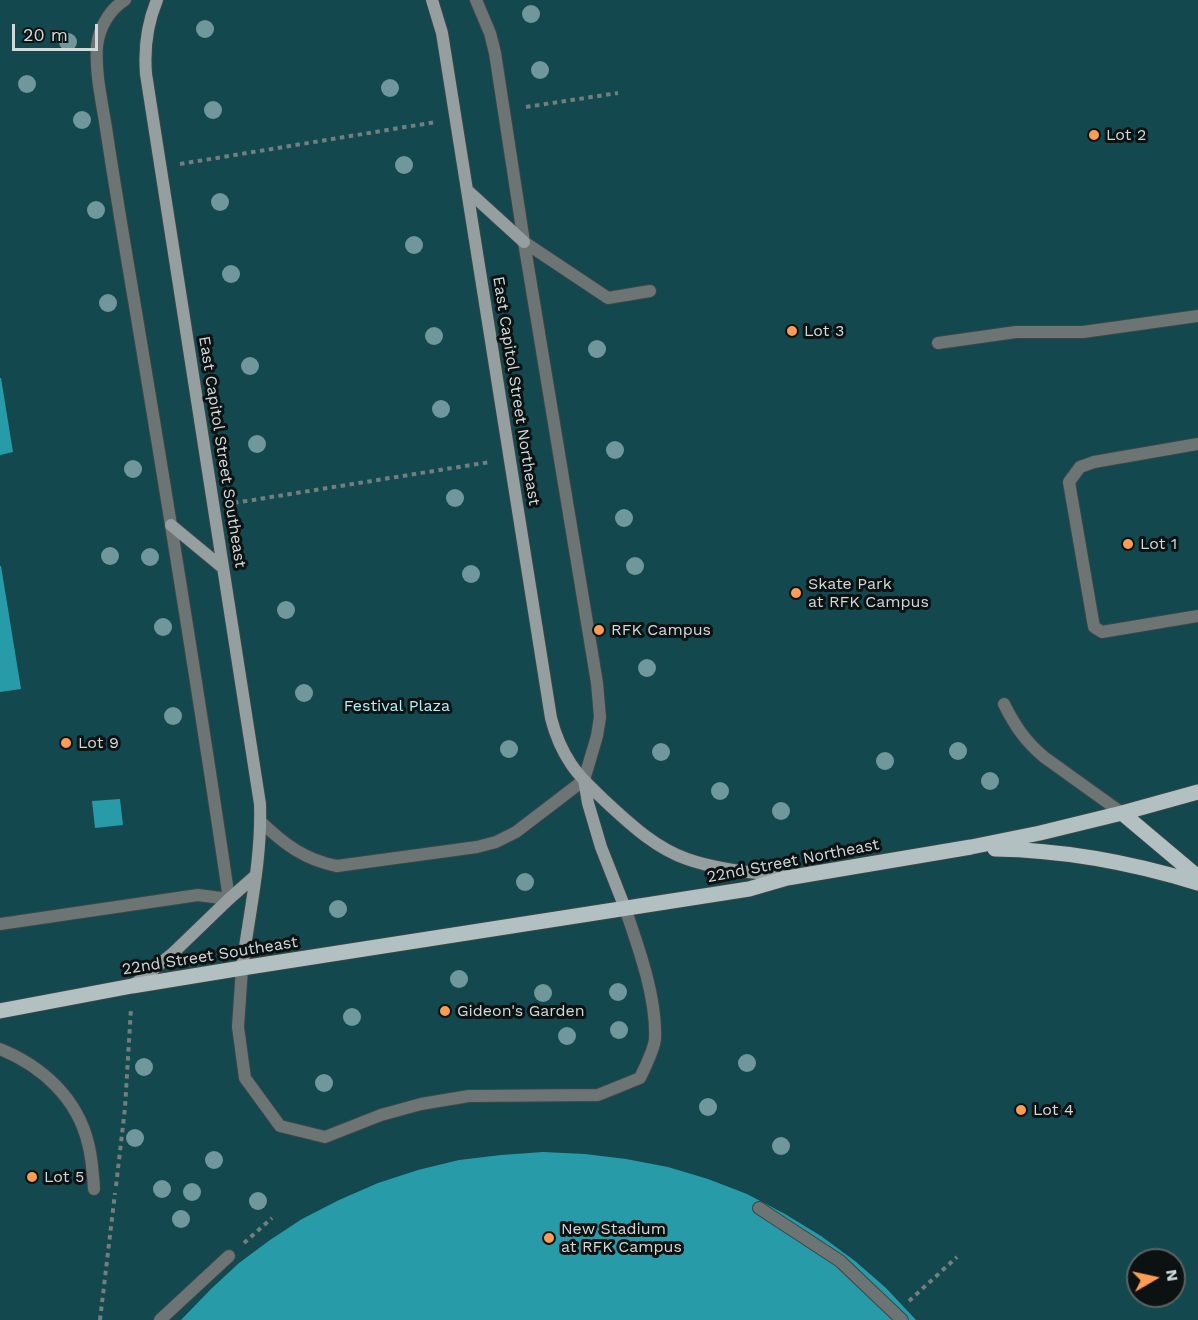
<!DOCTYPE html>
<style>
body{margin:0}
#map{position:relative;width:1198px;height:1320px;overflow:hidden;background:#1d2a2c;font-family:"Work Sans",sans-serif}
canvas{display:block}
.north{position:absolute;left:1126px;top:1248px;width:60px;height:60px;box-sizing:border-box;background:#0c1212;border:2px solid #5b6262;border-radius:50%;rotate:81deg;font-size:16px;font-weight:700;line-height:24px;text-align:center;color:#d1d9da}
.north::after{content:'';display:block;margin:auto;width:21px;height:27px;background:#fc9d53;clip-path:polygon(50% 0,100% 100%,50% 72%,0 100%)}
.scale{position:absolute;left:12px;top:24px;width:86px;height:27px;box-sizing:border-box;border:3px solid #d1d9da;border-top:0;padding-left:8px;font-size:18px;line-height:21px;white-space:nowrap;color:#d1d9da;-webkit-text-stroke:4px #0c1212;paint-order:stroke}
</style>
<div id="map">
<canvas width="1198" height="1320"></canvas>
<div class="north">N</div>
<div class="scale">20 m</div>
</div>
<script>
const ctx = document.querySelector('canvas').getContext('2d');
ctx.lineJoin = 'round';
function fillPath(path, color) {
  ctx.fillStyle = color;
  ctx.fill(path, 'evenodd');
}
function trace(path, color, width, dash) {
  ctx.strokeStyle = color;
  ctx.lineWidth = width;
  ctx.lineCap = dash ? 'butt' : 'round';
  ctx.setLineDash(dash || []);
  ctx.stroke(path);
}
function drawText(font, color, halo, rows, align = 'center') {
  ctx.font = font + ' "Work Sans",sans-serif';
  ctx.lineWidth = 6;
  ctx.setLineDash([]);
  ctx.textBaseline = 'middle';
  ctx.strokeStyle = halo;
  ctx.fillStyle = color;
  for (const [text, x, y, turn = 0] of rows) {
    ctx.save();
    ctx.translate(x, y);
    ctx.rotate((+turn || 0) * Math.PI / 180);
    ctx.textAlign = isNaN(turn) ? turn : align;
    if (halo) ctx.strokeText(text, 0, 0);
    ctx.fillText(text, 0, 0);
    ctx.restore();
  }
}
const green = new Path2D(`
 M0,0H1198V1320H0ZM1138,1260H1174V1296H1138Z`);
const building = new Path2D(`
 M0,378H1L13,452L0,455Z
 M0,566H1L21,689L0,692Z
 M120,799L123,825L95,828L92,801Z
 M543,1152L585,1154L626,1159L668,1167L708,1179L747,1194L785,1214L821,1236L855,1261L886,1288L916,1320H181L211,1289L239,1263L270,1240L302,1219L339,1200L378,1183L418,1170L459,1160L501,1155Z`);
const path = new Path2D(`
 M526,107L618,93
 M180,164L436,122
 M234,503L490,462
 M116,1186L125,1108L131,1008
 M244,1243L272,1218
 M909,1301L957,1257
 M100,1320L115,1193`);
const lane = new Path2D(`
 M524,242L608,298L650,291
 M938,343L1016,332H1083L1198,316
 M1198,444L1094,462L1080,467L1069,482L1094,627L1102,632L1198,616
 M1004,704C1015,726 1025,741 1044,757L1122,813
 M242,968L238,1027L245,1078L280,1126L325,1137L381,1115L421,1104L469,1096L598,1095L640,1078C645,1067 654,1050 655,1039C657,998 638,946 625,908
 M0,1049C42,1066 77,1098 88,1143C92,1158 93,1173 94,1189
 M759,1208L840,1261L902,1320
 M160,1320L229,1256`);
const street = new Path2D(`
 M261,822C284,844 305,860 337,866L477,847L496,842L516,832L584,780L597,736L600,717L597,683L524,242L495,53L490,33L476,0
 M0,924L198,895L229,899C200,701 168,504 135,306C125,247 115,188 106,128C102,102 95,73 97,46C99,28 109,10 125,0`);
const secondary = new Path2D(`
 M157,0C147,24 144,48 146,74L260,804C262,859 249,914 242,968
 M432,0L442,33L551,718C555,734 561,749 571,764C580,778 593,789 605,801C629,823 655,848 687,859C718,870 753,872 786,877
 M468,191L524,242
 M171,525L223,568
 M584,780L588,803L601,847L625,908
 M134,985L172,954L229,899L255,876`);
const primary = new Path2D(`
 M1122,813L1198,877
 M995,849C1063,850 1133,863 1198,883
 M0,1011L132,986L242,968L749,889L787,878L971,847L1040,833L1122,813L1198,792`);
const trees = [
 [531,14],
 [205,29],
 [68,42],
 [540,70],
 [27,84],
 [390,88],
 [213,110],
 [82,120],
 [404,165],
 [220,202],
 [96,210],
 [414,245],
 [231,274],
 [108,303],
 [434,336],
 [597,349],
 [250,366],
 [441,409],
 [257,444],
 [615,450],
 [133,469],
 [455,498],
 [624,518],
 [110,556],
 [150,557],
 [635,566],
 [471,574],
 [286,610],
 [163,627],
 [647,668],
 [304,693],
 [173,716],
 [509,749],
 [958,751],
 [661,752],
 [885,761],
 [990,781],
 [720,791],
 [781,811],
 [525,882],
 [338,909],
 [459,979],
 [618,992],
 [543,993],
 [352,1017],
 [619,1030],
 [567,1036],
 [747,1063],
 [144,1067],
 [324,1083],
 [708,1107],
 [135,1138],
 [781,1146],
 [214,1160],
 [162,1189],
 [192,1192],
 [258,1201],
 [181,1219]
];
const markers = [
 [1094,135,6,"#fc9d53"],
 [792,331,6,"#fc9d53"],
 [1128,544,6,"#fc9d53"],
 [796,593,6,"#fc9d53"],
 [599,630,6,"#fc9d53"],
 [66,743,6,"#fc9d53"],
 [445,1011,6,"#fc9d53"],
 [1021,1110,6,"#fc9d53"],
 [32,1177,6,"#fc9d53"],
 [549,1238,6,"#fc9d53"]
];
const poiNames = [
 ["Lot 2",1106,135],
 ["Lot 3",804,331],
 ["Lot 1",1140,544],
 ["Skate Park",808,584],
 ["at RFK Campus",808,602],
 ["RFK Campus",611,630],
 ["Lot 9",78,743],
 ["Gideon's Garden",457,1011],
 ["Lot 4",1033,1110],
 ["Lot 5",44,1177],
 ["New Stadium",561,1229],
 ["at RFK Campus",561,1247]
];
const streetNames = [
 ["East Capitol Street Northeast",516,391,81],
 ["East Capitol Street Southeast",222,452,81],
 ["22nd Street Northeast",793,861,-11],
 ["22nd Street Southeast",210,956,-9]
];
const parkNames = [
 ["Festival Plaza",397,706]
];
fillPath(green, '#12484e');
fillPath(building, '#279ba8');
trace(lane, '#3a4648', 14);
trace(street, '#3a4648', 14);
trace(secondary, '#3a4648', 14);
trace(primary, '#3a4648', 17);
trace(path, '#737e7f', 4, [4.5, 4.5]);
trace(lane, '#6d7474', 12);
trace(street, '#6d7474', 12);
trace(secondary, '#959fa0', 12);
trace(primary, '#b3c0c2', 15);
ctx.fillStyle = '#70979c';
for (const [x, y] of trees) {
  ctx.beginPath();
  ctx.arc(x, y, 9, 0, 2 * Math.PI);
  ctx.fill();
}
for (const [x, y, r, color] of markers) {
  const dot = new Path2D();
  dot.arc(x, y, r, 0, 2 * Math.PI);
  ctx.fillStyle = color;
  ctx.fill(dot);
  trace(dot, '#0c1212', 2);
}
drawText('16px', '#d1d9da', '#0c1212', poiNames, 'left');
drawText('16px', '#d1d9da', '#0c1212', streetNames);
drawText('16px', '#b3f0f8', '#0c1212', parkNames);
</script>
